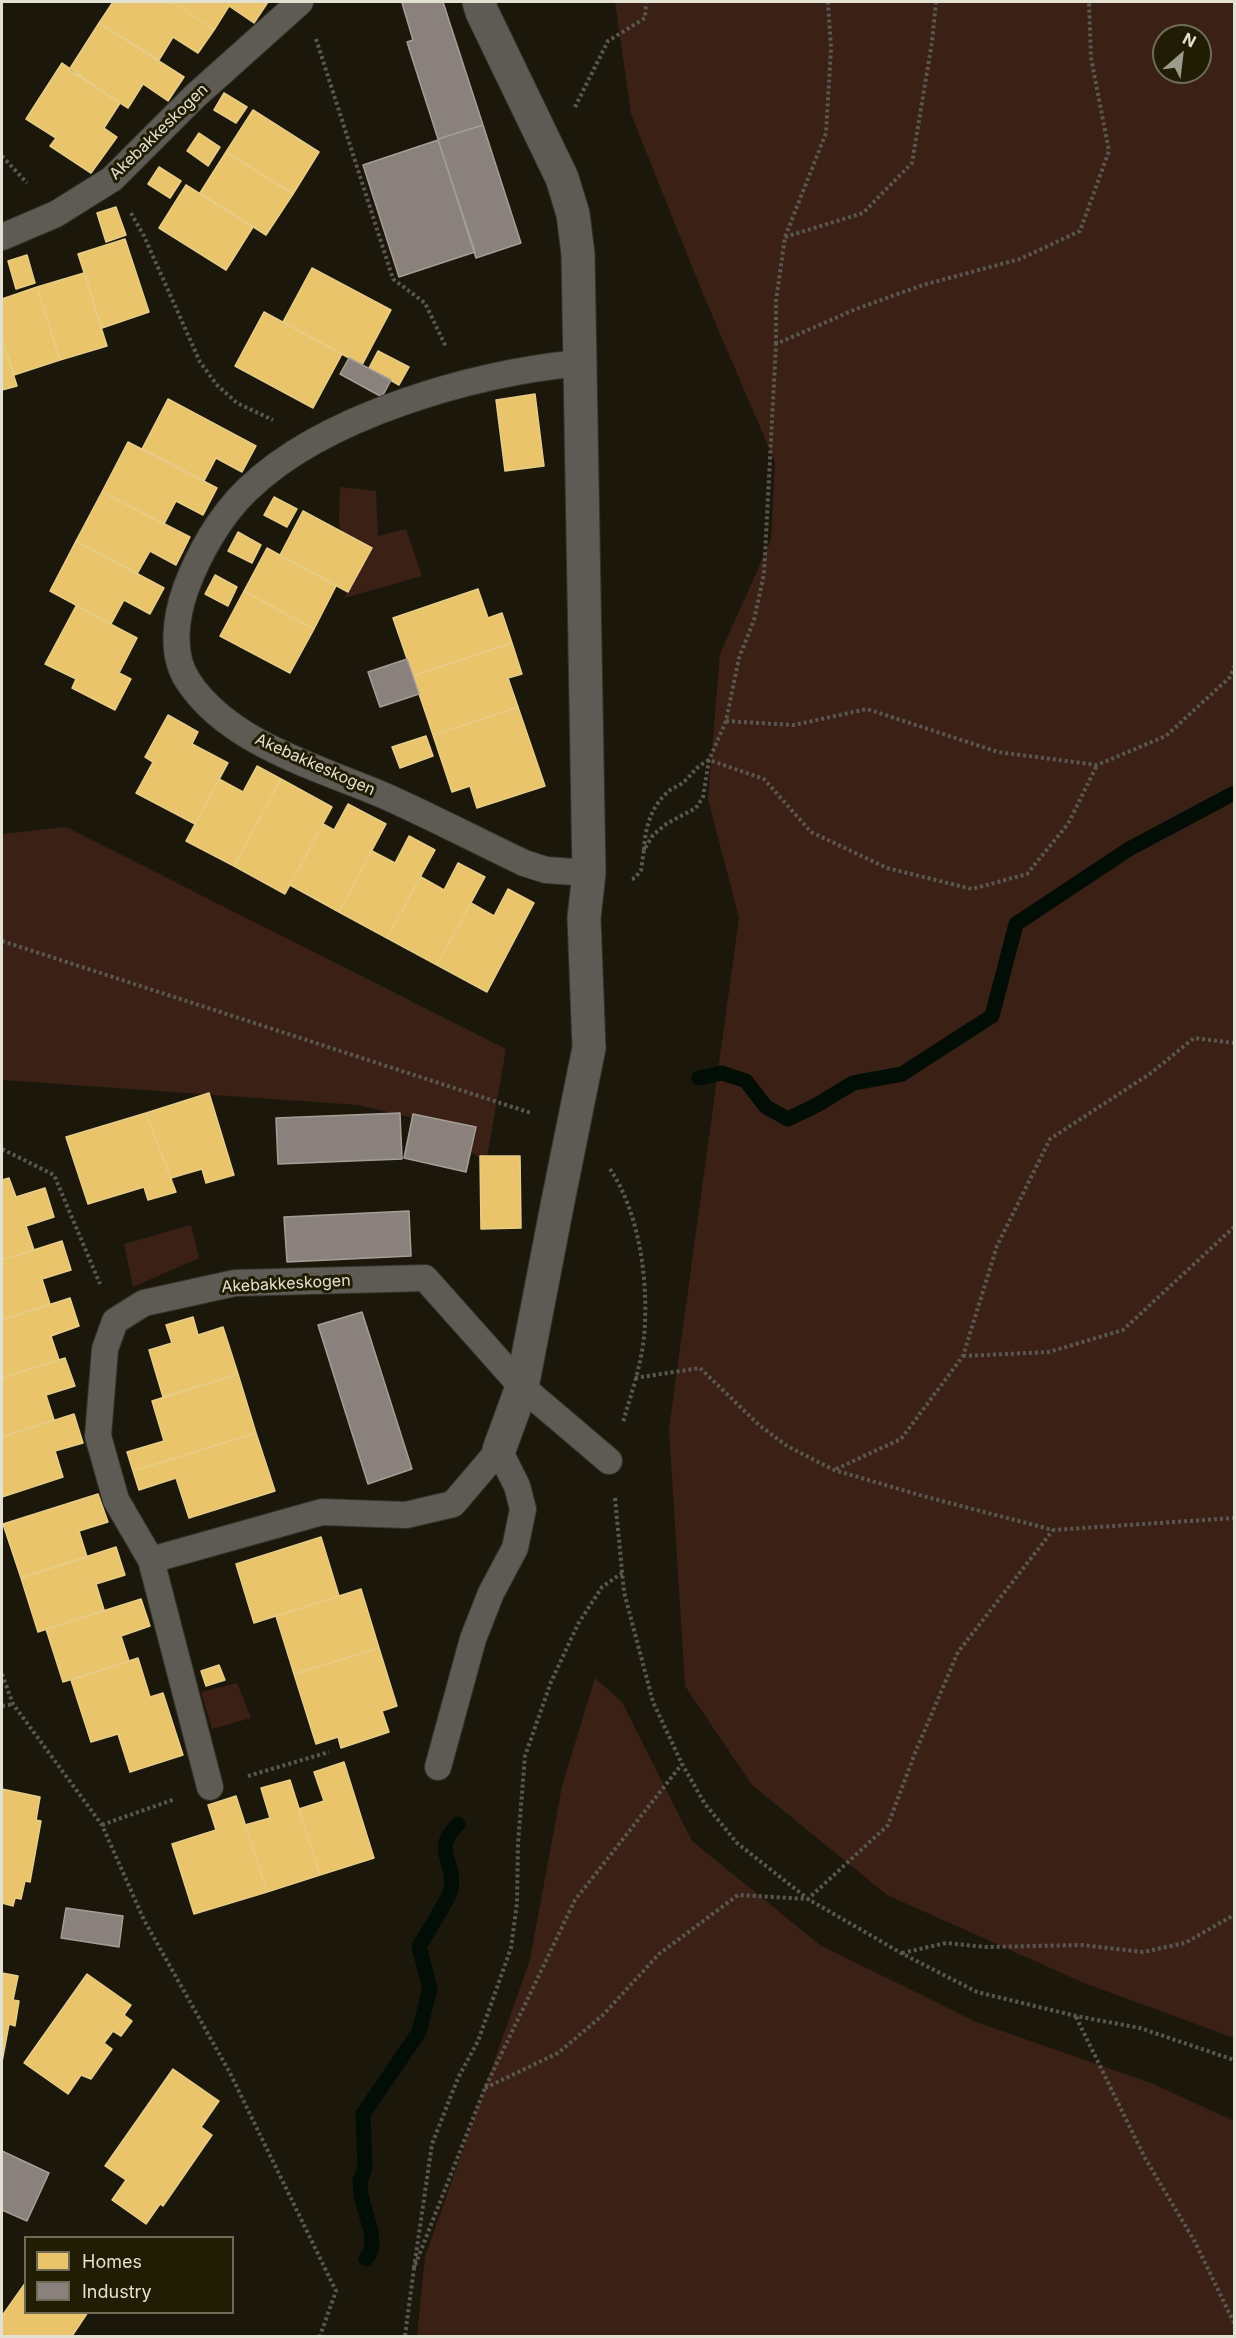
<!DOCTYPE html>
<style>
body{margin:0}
#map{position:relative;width:1236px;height:2338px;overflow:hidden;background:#1b180b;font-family:Inter,sans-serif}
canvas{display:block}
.frame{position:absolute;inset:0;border:3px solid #e3e1d2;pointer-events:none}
.legend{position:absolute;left:24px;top:2236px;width:210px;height:78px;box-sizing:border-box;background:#211d05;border:2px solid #6f6b57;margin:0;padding:8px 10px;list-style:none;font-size:18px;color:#e3e1d2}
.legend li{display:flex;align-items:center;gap:12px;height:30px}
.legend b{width:30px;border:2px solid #6f6b57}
.north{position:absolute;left:1152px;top:24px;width:60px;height:60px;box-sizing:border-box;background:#211d05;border:2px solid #6f6b57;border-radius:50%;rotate:28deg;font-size:16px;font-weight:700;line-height:24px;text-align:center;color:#e3e1d2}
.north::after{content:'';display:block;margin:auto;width:21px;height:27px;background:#9d9b8c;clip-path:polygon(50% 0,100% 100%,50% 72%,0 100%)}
</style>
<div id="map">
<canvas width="1236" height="2338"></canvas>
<div class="frame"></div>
<ul class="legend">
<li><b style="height:16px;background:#e9c46a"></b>Homes</li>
<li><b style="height:16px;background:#8a817c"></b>Industry</li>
</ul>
<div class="north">N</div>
</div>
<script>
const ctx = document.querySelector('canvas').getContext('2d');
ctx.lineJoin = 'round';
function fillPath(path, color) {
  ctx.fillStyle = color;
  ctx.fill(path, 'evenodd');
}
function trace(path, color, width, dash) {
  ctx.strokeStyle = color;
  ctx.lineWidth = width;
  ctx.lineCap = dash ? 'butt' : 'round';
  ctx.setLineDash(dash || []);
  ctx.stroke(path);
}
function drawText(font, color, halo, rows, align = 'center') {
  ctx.font = font + ' Inter,sans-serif';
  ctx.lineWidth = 6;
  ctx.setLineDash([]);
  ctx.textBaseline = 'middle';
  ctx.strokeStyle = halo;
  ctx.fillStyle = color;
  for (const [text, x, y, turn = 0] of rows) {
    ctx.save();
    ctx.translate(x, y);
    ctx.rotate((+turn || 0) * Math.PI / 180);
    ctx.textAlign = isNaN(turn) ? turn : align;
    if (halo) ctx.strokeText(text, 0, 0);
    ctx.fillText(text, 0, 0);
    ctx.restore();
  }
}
const green = new Path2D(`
 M615,2H1234V2038L1084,1983L887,1895L752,1785L685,1686L669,1429L739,918L708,799L720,654L771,540L775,462L703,294L631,114ZM1164,36H1200V72H1164Z
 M340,487L376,491L378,536L406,529L422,576L344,598L357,575L339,524Z
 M66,827L506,1049L486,1163L431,1122L358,1105L2,1080V834Z
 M191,1225L199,1258L133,1287L124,1244Z
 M595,1678L622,1702L692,1841L820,1945L976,2022L1151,2083L1234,2121V2336H417L425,2257L530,1960L562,1786Z
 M237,1683L251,1718L212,1729L201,1692Z`);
const homes = new Path2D(`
 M113,2H173L214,30L198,53L173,37L159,60L99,23Z
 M173,2H268L254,23L229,6L214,30Z
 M99,23L184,77L168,101L143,84L128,108L69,70Z
 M62,63L120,103L104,128L117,137L91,173L50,146L56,138L26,119Z
 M224,93L247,107L236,123L214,110Z
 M253,110L319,152L293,194L226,152Z
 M199,133L220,147L208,166L187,151Z
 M226,152L293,194L266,235L200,193Z
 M159,167L181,181L170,198L148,184Z
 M186,185L253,227L226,270L159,228Z
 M116,207L126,235L106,242L97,213Z
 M125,239L149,312L102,328L78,254Z
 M27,255L35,283L16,289L8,261Z
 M312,268L391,310L362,365L283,322Z
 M84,273L107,346L60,360L37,287Z
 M37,287L60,360L14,375L2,338V299Z
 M264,312L342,354L313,408L235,366Z
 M2,338L17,386L2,390Z
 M378,351L409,367L399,385L369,368Z
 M535,394L544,466L505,471L496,400Z
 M168,399L256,446L242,472L216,458L204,481L142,449Z
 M128,442L217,488L203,515L176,501L164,524L102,492Z
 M102,492L190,537L176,565L150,551L137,574L76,541Z
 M274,497L297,509L287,527L264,515Z
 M303,511L372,548L348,592L280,555Z
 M238,532L261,545L252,563L228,551Z
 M76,541L164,588L150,614L124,600L111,624L50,591Z
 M267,548L336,586L314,629L244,591Z
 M215,575L237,587L228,606L205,594Z
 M478,589L488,618L502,613L512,643L413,676L393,618Z
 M244,591L314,629L290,673L220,636Z
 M76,606L137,638L119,673L131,679L115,710L72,688L76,679L45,664Z
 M512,643L522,674L508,678L518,707L433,735L413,676Z
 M518,707L545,786L477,808L470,786L452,792L433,735Z
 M168,715L198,732L192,744L228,763L195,824L136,793L153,762L145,757Z
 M426,736L433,756L400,768L392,747Z
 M257,766L281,779L234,866L186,841L219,779L243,792Z
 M281,779L332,807L285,894L234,866Z
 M348,804L386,824L339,912L290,885L323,824L334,830Z
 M409,836L435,850L387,938L339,912L372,851L395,863Z
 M458,863L485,877L437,965L387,938L421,877L444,890Z
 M508,889L534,903L487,992L437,965L471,903L494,916Z
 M209,1093L234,1175L206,1183L202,1169L171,1178L146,1113Z
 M146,1113L176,1192L148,1200L144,1187L88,1204L66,1137Z
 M480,1156H520L521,1228L481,1229Z
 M9,1178L16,1197L45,1188L54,1217L26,1226L34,1250L2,1260V1180Z
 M62,1241L71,1270L42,1279L50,1304L2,1320V1260Z
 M70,1298L79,1326L51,1336L59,1360L2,1378V1320Z
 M193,1317L198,1335L223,1327L238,1374L163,1397L149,1350L172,1343L166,1325Z
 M65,1358L75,1386L46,1395L54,1420L2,1437V1378Z
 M238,1374L256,1433L133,1471L127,1452L164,1441L152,1401Z
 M74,1414L83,1443L55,1451L63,1477L2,1497V1437Z
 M256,1433L275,1491L189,1518L176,1478L139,1490L133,1471Z
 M98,1494L108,1522L79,1531L87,1557L21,1578L3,1524Z
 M321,1537L339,1596L254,1623L236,1564Z
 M116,1547L125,1575L96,1584L104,1610L38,1632L21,1578Z
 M361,1589L379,1648L294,1674L276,1616Z
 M141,1599L150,1626L121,1636L129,1661L63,1682L46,1629Z
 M379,1648L397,1706L382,1711L389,1732L341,1748L338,1737L316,1744L294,1674Z
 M138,1658L150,1697L163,1693L183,1755L130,1772L118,1734L91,1742L71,1680Z
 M219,1665L225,1680L206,1686L201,1671Z
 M344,1762L374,1858L320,1875L299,1809L324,1801L314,1772Z
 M290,1780L320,1875L267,1892L245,1825L270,1818L261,1788Z
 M2,1789L40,1797L36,1820L41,1821L30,1882L25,1881L21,1899L15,1898L13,1906L2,1903Z
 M236,1796L267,1892L194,1914L172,1844L216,1830L208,1805Z
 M2,1973L18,1976L13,2000L19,2001L15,2026L9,2024L2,2062Z
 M87,1974L131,2005L124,2015L132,2021L121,2036L113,2031L104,2043L112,2049L91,2079L81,2075L68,2094L24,2063Z
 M173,2069L219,2101L201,2127L212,2135L163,2206L160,2204L146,2224L112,2200L126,2180L105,2166Z
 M26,2282V2312H88L72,2336H2V2316Z`);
const industry = new Path2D(`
 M408,2H443L483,125L438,139L407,42L413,40L402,3Z
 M483,125L521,243L476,258L438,139Z
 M438,140L475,252L399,277L363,165Z
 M349,358L391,380L382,397L340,374Z
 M407,659L419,694L380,707L368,672Z
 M400,1113L402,1159L278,1164L276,1118Z
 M413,1114L476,1127L466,1172L404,1158Z
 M409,1211L411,1256L287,1262L284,1217Z
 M362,1312L412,1469L368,1484L318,1325Z
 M66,1908L123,1916L119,1947L61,1938Z
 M2,2151L49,2173L27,2221L2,2210Z`);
const stream = new Path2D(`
 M699,1078L722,1073L746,1081L766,1107L788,1119L817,1105L853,1083L902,1074L992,1016L1016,924L1129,849L1234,793
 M366,2259L371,2251L372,2242L371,2231L361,2196L360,2181L365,2168L363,2114L419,2032L430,1988L419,1947C425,1935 449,1900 451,1889C456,1860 431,1851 458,1824`);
const path = new Path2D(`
 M316,39L393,279L425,303L446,347
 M575,107L608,41L645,18L646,2
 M2,156L27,183
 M131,213L144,236L200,362L217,385L237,403L273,420
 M785,237L863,213L912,163L932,42L936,2
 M776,344V301L785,237L826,133L831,48L828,2
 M726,721L794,725L867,709L998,752L1097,765L1166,736L1230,677L1234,667
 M644,850C645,828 651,806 669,791C672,788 677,787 681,784C693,775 692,769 709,760L764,779L811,832L887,868L972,889L1027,874L1068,824L1097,765
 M632,879L635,878L641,870L644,850L653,835L666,824L696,808L703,797L709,760L726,721L739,658L754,620L764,574L776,344L856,309L923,285L1020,259L1080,231L1109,151L1091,58L1089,2
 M2,941L531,1113
 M2,1149L54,1175L100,1284
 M610,1169C640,1214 649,1283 644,1337C641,1366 631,1395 623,1422
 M963,1356L1049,1352L1123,1330L1234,1227
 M635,1378L700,1368L759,1425L787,1446L834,1470L923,1496L1053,1530L1234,1518
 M836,1469L901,1439L963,1356L997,1246L1050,1139L1151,1073L1194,1038L1234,1043
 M615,1498L624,1592L653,1702L682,1764L705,1804L737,1843L808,1899L901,1953L977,1992L1076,2016L1140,2028L1234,2060
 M2,1674L13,1704L102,1825L144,1920L230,2073L336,2291L320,2336
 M2,1706L13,1704
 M248,1776L329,1752
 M102,1825L175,1799
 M902,1953L946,1943L985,1947L1082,1945L1143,1952L1185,1943L1234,1915
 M1076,2017L1145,2158L1195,2242L1234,2323
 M485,2088L558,2053L603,2015L659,1954L738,1895L808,1899L888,1825L915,1753L958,1652L1053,1530
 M414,2268L432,2144L458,2078L478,2041L511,1948L517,1903L518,1843L525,1756L551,1682L578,1624L602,1587L622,1573
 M405,2336L414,2268L485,2088L575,1900L682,1764`);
const service = new Path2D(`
 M2,237L56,214L112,179L194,97L300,2
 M580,363C475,373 324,415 247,490C220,516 199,553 186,588C176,616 170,654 188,681C229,744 320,768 385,796C432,817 478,841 524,863L546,870L589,873
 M151,1560L322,1512L406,1515L453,1504L499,1450L517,1486L523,1509L515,1548L491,1593L473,1639L438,1767
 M210,1787L151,1560L116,1500L98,1436L105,1349L115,1321L144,1303L235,1283L425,1278L522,1387L609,1461`);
const minor = new Path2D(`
 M479,2L482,12L562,178L573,214L578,254L589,873L584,918L589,1048
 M499,1450L522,1387L558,1201`);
const minorBridge = new Path2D(`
 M558,1201L589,1048`);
const streetNames = [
 ["Akebakkeskogen",159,132,-44],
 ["Akebakkeskogen",315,765,24],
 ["Akebakkeskogen",286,1284,-3]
];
fillPath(green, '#3b2016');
fillPath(homes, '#e9c46a');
trace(homes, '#e7cd89', 1.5);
fillPath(industry, '#8a817c');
trace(industry, '#a59e96', 1.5);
trace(stream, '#020d05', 15);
trace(service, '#353329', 28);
trace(minor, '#353329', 35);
trace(path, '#5a5751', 4, [3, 3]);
trace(service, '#5e5a54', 26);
trace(minor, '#5e5a54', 33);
trace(minorBridge, '#353329', 35, []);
trace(minorBridge, '#5e5a54', 33);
drawText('16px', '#e3e1d2', '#211d05', streetNames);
</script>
